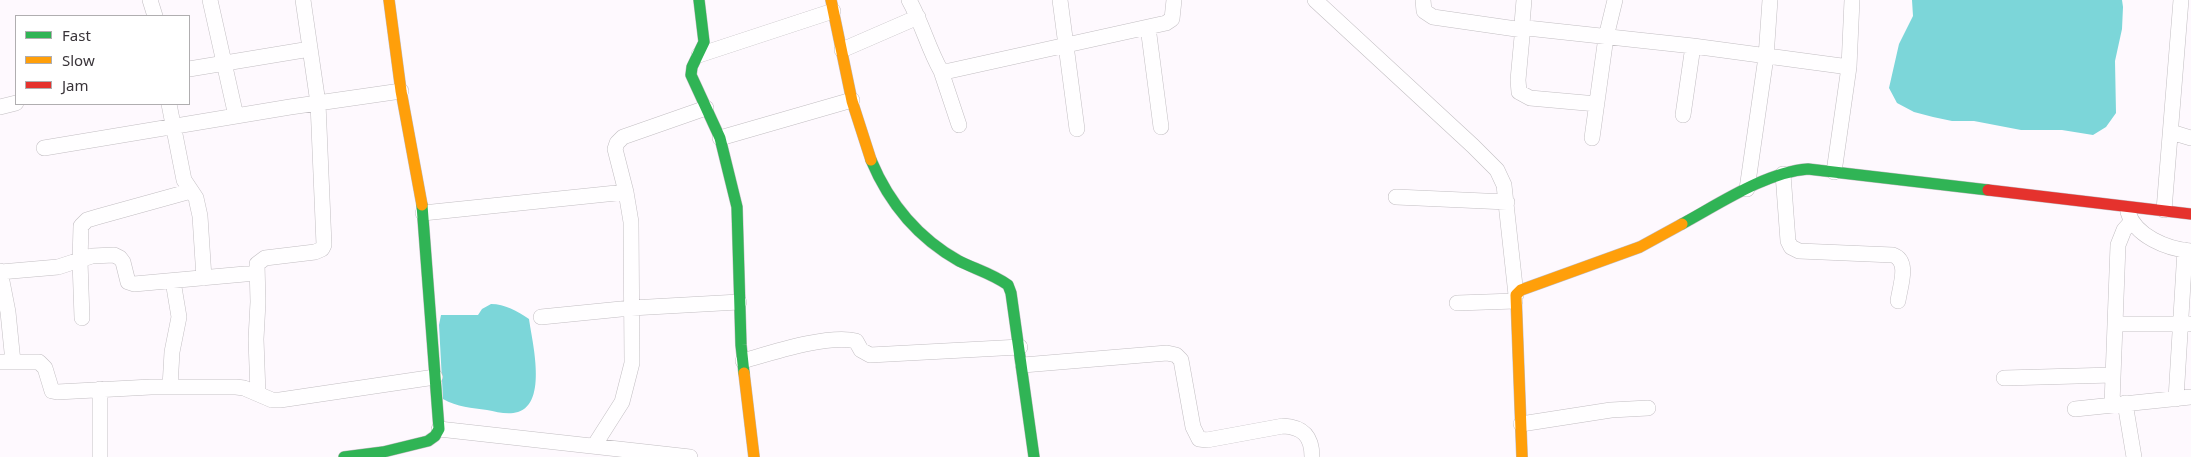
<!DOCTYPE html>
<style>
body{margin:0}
#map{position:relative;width:2191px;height:457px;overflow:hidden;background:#fef9fe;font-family:"Noto Sans",sans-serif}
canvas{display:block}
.legend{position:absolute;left:15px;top:15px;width:175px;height:90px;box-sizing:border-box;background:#fff;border:1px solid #b0aeb0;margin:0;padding:6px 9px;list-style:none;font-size:15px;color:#393439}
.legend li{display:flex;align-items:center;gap:10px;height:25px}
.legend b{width:25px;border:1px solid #b0aeb0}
</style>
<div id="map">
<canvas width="2191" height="457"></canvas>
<ul class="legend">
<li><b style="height:6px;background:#30b455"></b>Fast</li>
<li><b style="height:6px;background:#ff9f0a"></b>Slow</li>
<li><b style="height:6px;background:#e5322d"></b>Jam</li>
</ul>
</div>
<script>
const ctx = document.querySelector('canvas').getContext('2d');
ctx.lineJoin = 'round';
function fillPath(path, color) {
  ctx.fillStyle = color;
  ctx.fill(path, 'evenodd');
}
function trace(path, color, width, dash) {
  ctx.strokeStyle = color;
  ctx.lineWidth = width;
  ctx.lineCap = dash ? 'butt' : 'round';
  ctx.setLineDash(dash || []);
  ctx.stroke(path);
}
const water = new Path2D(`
 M1912,0H2122L2123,7L2122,29L2115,61L2116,113L2106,127L2093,135L2062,130H2021L1974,121H1952L1933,117L1914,112L1897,103L1889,88L1899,44L1913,16Z
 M491,304C505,304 517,311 529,319C532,341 548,403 518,412C508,415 497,412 487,410C472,408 457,407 443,399L439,325L441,315H478L482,309Z`);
const street = new Path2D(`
 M150,0L155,16
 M210,0L236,116
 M909,0C922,23 928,48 941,71H949L1166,23L1172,19L1174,0
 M1060,0L1077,129
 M1315,0L1473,146L1497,170L1504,185L1516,295
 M1423,0L1424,11L1433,17L1523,30
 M1524,0L1522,24L1527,28L1693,46L1849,67
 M1523,26L1518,80L1519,92L1530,98L1597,104
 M1148,27L1161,127
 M842,50L918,17
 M699,55L833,11
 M189,69L310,49
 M941,71L959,125
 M169,104L184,180L196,198L200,216L204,278
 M0,107L16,103
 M1683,115L1693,46
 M2171,132L2191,138
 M720,138L852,100
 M1592,138L1606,37L1615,0
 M44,148L290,107L401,91
 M1834,172L1849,67L1852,0
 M1783,174L1788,241L1791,247L1799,251L1893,255C1910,261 1900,286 1898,301
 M1747,189L1766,57L1770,0
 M1396,197L1507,202
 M2164,210L2181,0
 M2128,212C2135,236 2167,249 2191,251
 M423,213L626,192
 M0,271L8,312L13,362
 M0,272L58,267L92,256L114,255L120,258L123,262L128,282L134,284L256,273
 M1457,303L1515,301
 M541,317L631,308L739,302
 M82,318L80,261L81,226L87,220L97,217L191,191
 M2115,324H2189
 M743,361C771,353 828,334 856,341L861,350L870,355L1020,347
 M0,362H39L45,368L52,391L57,392L151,387H236L244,388L272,400H280L435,377
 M1023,365L1167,353L1176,355L1181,360L1193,427L1199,439L1207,440L1283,426C1303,427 1312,436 1312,457
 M2004,378L2113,375
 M170,387L172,352L179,317L173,281
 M100,389V457
 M258,394L256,339L258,302L257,264L265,258L315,252L322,249L324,245L318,103L303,0
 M2176,399L2185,250
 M2125,403L2134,457
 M2112,404L2118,245L2124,230L2131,222
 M2075,409L2191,397
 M1521,424L1611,410L1648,408
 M439,429L690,457
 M594,446L622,402L632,363L631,222L626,192L615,149L617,143L623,137L706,108`);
const fast = new Path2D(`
 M699,0L704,42L692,67L691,75L720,138L737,207L741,345L744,373
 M871,160C889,203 918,238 959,261C975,269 993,274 1008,285L1011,293L1034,457
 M1682,224C1719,204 1766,172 1808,169L1988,190
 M344,457L383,452L428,441L435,436L439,429L422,205`);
const slow = new Path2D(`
 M389,0L401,91L422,205
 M831,0L852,101L871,160
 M744,373L754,457
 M1522,457L1516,295L1521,290L1640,247L1682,224`);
const jam = new Path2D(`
 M1988,190L2191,214`);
fillPath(water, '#7cd6d9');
trace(street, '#c2bec2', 16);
trace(fast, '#c2bec2', 12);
trace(slow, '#c2bec2', 12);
trace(jam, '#c2bec2', 12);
trace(street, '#fffeff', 15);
trace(fast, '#30b455', 11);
trace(slow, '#ff9f0a', 11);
trace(jam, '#e5322d', 11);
</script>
